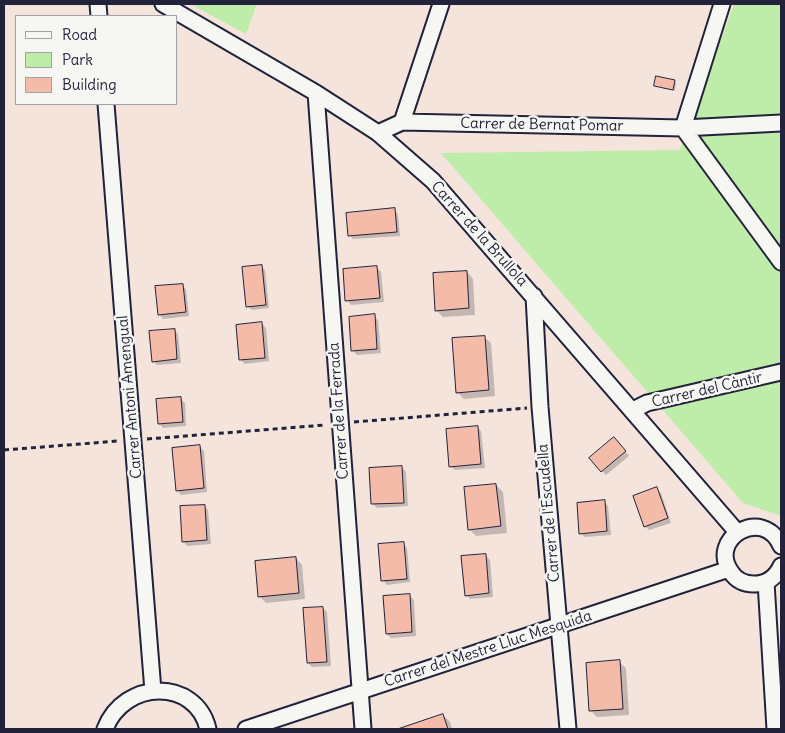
<!DOCTYPE html>
<meta charset="utf-8">
<style>
body{margin:0}
#map{position:relative;width:785px;height:733px;overflow:hidden;background:#f5e4dc;font-family:Delius,sans-serif}
canvas{display:block}
.frame{position:absolute;inset:0;border:5px solid #22223b;pointer-events:none}
.legend{position:absolute;left:15px;top:15px;width:162px;height:90px;box-sizing:border-box;background:#f6f6f2;border:1px solid #a1a1a9;margin:0;padding:6px 9px;list-style:none;font-size:15px;color:#22223b}
.legend li{display:flex;align-items:center;gap:10px;height:25px}
.legend b{width:25px;border:1px solid #a1a1a9}
</style>
<div id="map">
<canvas width="785" height="733"></canvas>
<div class="frame"></div>
<ul class="legend">
<li><b style="height:6px;background:#f6f6f2"></b>Road</li>
<li><b style="height:14px;background:#beeca9"></b>Park</li>
<li><b style="height:14px;background:#f3bba8"></b>Building</li>
</ul>
</div>
<script>
const ctx = document.querySelector('canvas').getContext('2d');
ctx.lineJoin = 'round';
function fillPath(path, color) {
  ctx.fillStyle = color;
  ctx.fill(path, 'evenodd');
}
function trace(path, color, width, dash) {
  ctx.strokeStyle = color;
  ctx.lineWidth = width;
  ctx.lineCap = dash ? 'butt' : 'round';
  ctx.setLineDash(dash || []);
  ctx.stroke(path);
}
function drawText(font, color, halo, rows, align = 'center') {
  ctx.font = font + ' Delius,sans-serif';
  ctx.lineWidth = 5;
  ctx.setLineDash([]);
  ctx.textBaseline = 'middle';
  ctx.strokeStyle = halo;
  ctx.fillStyle = color;
  for (const [text, x, y, turn = 0] of rows) {
    ctx.save();
    ctx.translate(x, y);
    ctx.rotate((+turn || 0) * Math.PI / 180);
    ctx.textAlign = isNaN(turn) ? turn : align;
    if (halo) ctx.strokeText(text, 0, 0);
    ctx.fillText(text, 0, 0);
    ctx.restore();
  }
}
const green = new Path2D(`
 M190,4H257L246,34Z
 M734,4H781V516L743,503L441,153L680,150Z`);
const shadow = new Path2D(`
 M674,82L676,83L675,91L656,86Z
 M394,210L398,214L400,236L353,239L349,235Z
 M261,266L265,270L269,308L252,310L247,306Z
 M376,267L381,272L384,302L351,305L347,300Z
 M467,272L473,279L475,315L443,317L436,310Z
 M182,285L186,289L189,316L163,319L159,314Z
 M374,316L378,320L381,353L357,355L353,351Z
 M262,324L266,328L269,361L245,364L240,359Z
 M174,330L178,334L181,363L157,365L153,361Z
 M484,337L491,343L495,396L464,399L457,392Z
 M180,398L185,403L186,426L163,428L159,423Z
 M477,427L481,431L485,468L455,470L450,466Z
 M618,442L629,456L606,475L591,458Z
 M199,446L204,451L207,492L181,495L177,490Z
 M402,467L406,472L408,506L377,508L373,504Z
 M496,485L503,492L507,533L476,536L469,529Z
 M656,489L661,493L671,523L649,530L645,526Z
 M604,502L608,506L611,535L585,537L580,533Z
 M204,506L208,510L211,544L187,546L183,541Z
 M403,543L407,548L410,582L387,585L383,580Z
 M486,556L490,560L493,597L470,599L466,595Z
 M296,558L302,565L305,599L266,603L259,596Z
 M409,595L414,600L416,636L391,638L387,634Z
 M323,608L327,612L331,666L312,667L308,663Z
 M619,662L626,668L629,715L597,717L590,710Z
 M443,715L450,722L452,729H402Z`);
const building = new Path2D(`
 M656,76L675,80L673,90L654,86Z
 M395,208L397,232L348,236L346,213Z
 M262,265L266,305L246,307L242,267Z
 M377,266L380,298L345,301L343,269Z
 M467,271L469,308L435,311L433,273Z
 M183,284L186,312L158,315L155,286Z
 M375,314L377,349L351,351L349,317Z
 M262,322L265,358L239,360L236,325Z
 M175,329L177,359L152,362L149,331Z
 M485,336L489,390L456,393L452,338Z
 M181,397L183,422L158,424L156,399Z
 M478,426L481,464L449,467L446,429Z
 M614,437L626,451L601,472L589,458Z
 M200,445L204,488L176,491L172,448Z
 M402,466L404,503L371,504L369,468Z
 M496,484L501,526L468,530L464,487Z
 M657,487L668,518L644,527L633,496Z
 M605,500L607,531L579,534L577,503Z
 M205,505L207,540L182,542L180,506Z
 M404,542L407,579L381,581L378,544Z
 M486,554L489,593L465,596L461,556Z
 M296,557L299,593L258,597L255,561Z
 M410,594L412,632L386,634L383,596Z
 M323,607L327,662L307,663L303,608Z
 M620,660L623,709L589,711L586,663Z
 M443,714L448,729H398Z`);
const path = new Path2D(`
 M354,422L527,408
 M147,439L325,425
 M4,450L118,441`);
const street = new Path2D(`
 M98,4L99,16
 M163,4L316,93L378,133L433,181L737,532
 M722,4L683,128L781,262
 M316,93L363,729
 M106,104L153,691
 M402,122L441,4
 M378,133L402,122L683,128L781,123
 M534,296L540,407L568,729
 M633,410L647,403L781,372
 M781,546C763,505 707,539 731,572C736,580 744,584 754,584C767,584 776,577 781,566
 M766,582L775,729
 M105,729C124,679 196,678 208,729
 M246,729L729,569`);
const streetNames = [
 ["Carrer de Bernat Pomar",542,125,1],
 ["Carrer de la Brullola",479,234,48],
 ["Carrer del Càntir",707,390,-13],
 ["Carrer Antoni Amengual",130,397,-95],
 ["Carrer de la Ferrada",339,411,-94],
 ["Carrer de l'Escudella",549,513,-95],
 ["Carrer del Mestre Lluc Mesquida",488,649,-18]
];
fillPath(green, '#beeca9');
fillPath(shadow, '#0003');
fillPath(building, '#f3bba8');
trace(building, '#22223b', 1);
trace(street, '#22223b', 19);
trace(path, '#22223b', 3, [5, 4]);
trace(street, '#f6f6f2', 15);
drawText('15px', '#22223b', '#f6f6f2', streetNames);
</script>
